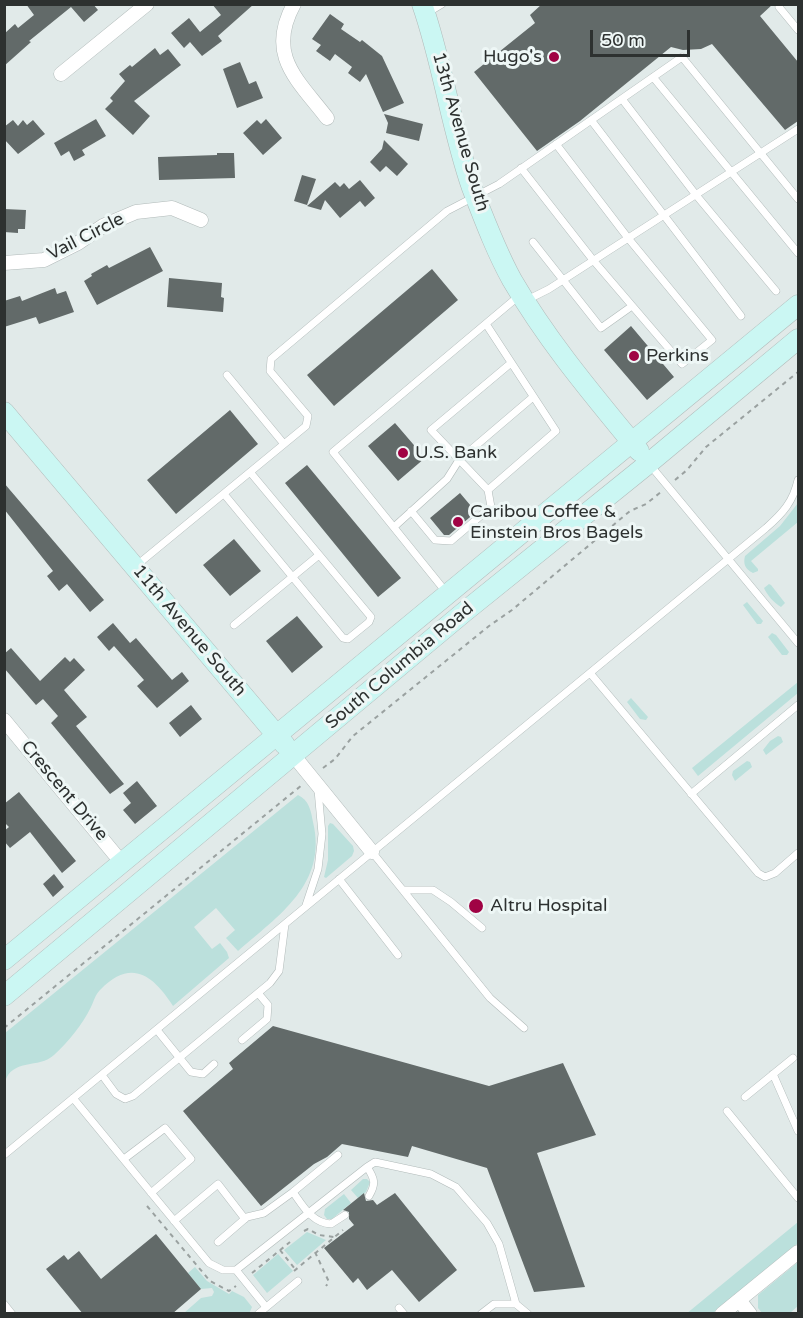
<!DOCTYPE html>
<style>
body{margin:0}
#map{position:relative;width:803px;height:1318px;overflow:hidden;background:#e1eae9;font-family:"Varela Round",sans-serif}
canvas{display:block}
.frame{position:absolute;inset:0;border:6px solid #2d3130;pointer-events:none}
.scale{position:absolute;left:590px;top:30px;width:100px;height:27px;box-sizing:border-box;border:3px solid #2d3130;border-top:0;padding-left:8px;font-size:18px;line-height:21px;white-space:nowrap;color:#2d3130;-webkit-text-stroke:4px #eef7f6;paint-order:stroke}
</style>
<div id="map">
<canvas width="803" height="1318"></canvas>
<div class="frame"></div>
<div class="scale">50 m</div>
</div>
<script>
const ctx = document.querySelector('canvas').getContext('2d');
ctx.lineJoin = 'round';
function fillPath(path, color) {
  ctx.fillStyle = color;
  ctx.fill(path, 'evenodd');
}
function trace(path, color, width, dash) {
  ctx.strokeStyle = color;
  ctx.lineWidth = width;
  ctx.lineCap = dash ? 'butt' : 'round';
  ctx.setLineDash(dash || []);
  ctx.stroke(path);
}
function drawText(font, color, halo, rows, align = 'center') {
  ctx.font = font + ' "Varela Round",sans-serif';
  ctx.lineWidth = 6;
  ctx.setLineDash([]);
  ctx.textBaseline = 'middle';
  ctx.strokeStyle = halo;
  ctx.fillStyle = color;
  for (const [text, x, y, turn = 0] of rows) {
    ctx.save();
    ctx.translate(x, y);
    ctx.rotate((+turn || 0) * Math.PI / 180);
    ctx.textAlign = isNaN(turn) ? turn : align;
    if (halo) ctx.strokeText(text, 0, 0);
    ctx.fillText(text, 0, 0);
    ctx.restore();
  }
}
const green = new Path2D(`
 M798,503V522L751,561L758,569V571L753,573C745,569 743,564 745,556L780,526Z
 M769,584L771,585L785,603L781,607C774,603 767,595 764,588Z
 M747,602L763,621L761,624H757L743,605Z
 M772,633L776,635L789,652L787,655H782L768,637Z
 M798,682V693L698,776L692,768Z
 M631,698L648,717L646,720L640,719L627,702Z
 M778,736L781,737L783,742L766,755L763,750L770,741Z
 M747,761L750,762L752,767L735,781L732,775L733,771Z
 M298,795C309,800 311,811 313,822C328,884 278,916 238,951L226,938L235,930L216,908L194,927L212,949L220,943L227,952L229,958L173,1006C153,975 131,958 100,990C95,995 94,1001 91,1007C82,1025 69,1041 54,1055C39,1069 12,1058 5,1082V1033Z
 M330,823L333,824L353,846L354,851L352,856L326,878L324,877L328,860V826Z
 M363,1179H367L370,1182L366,1192L358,1198L351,1190Z
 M344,1194L351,1203L332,1219H327L324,1215L325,1209Z
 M798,1222V1243L713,1313L686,1314Z
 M307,1232L326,1240L297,1265L284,1250Z
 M278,1254L293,1271L267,1293L253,1275Z
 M798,1262V1306L790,1313H762L758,1308V1295Z
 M195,1267L207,1281L229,1294L232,1291L244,1297L252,1307L249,1314L184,1313L201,1298L212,1296L214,1292L212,1288L201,1289L188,1273Z`);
const building = new Path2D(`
 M26,4H93L98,10L84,22L71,7L29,41L31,42L4,66V34L15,24L18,28L34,15Z
 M212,4H254L218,36L222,41L202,56L190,42L184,48L171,33L189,18L200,32L221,15Z
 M542,4H773L760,16L798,62V121L785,130L712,44L701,49L683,50L671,47L580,121L537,151L474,72L535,23L530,15Z
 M330,14L344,24L341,29L360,42L362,40L382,56L404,103L383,112L366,74L360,82L348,73L352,67L335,54L330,61L316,51L321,45L312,39Z
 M155,48L160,55L168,49L181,65L134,101L150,116L133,135L105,109L113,101L110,98L125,81L119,74L130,65L132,67Z
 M240,62L249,84L256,81L263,98L237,108L223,69Z
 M384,114L423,124L419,141L386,133L388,123Z
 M96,119L106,136L82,150L85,155L74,161L69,151L61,156L54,143Z
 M266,119L282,138L263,155L243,133L257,120L261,124Z
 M13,120L18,126L23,120L27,125L33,120L45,134L18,154L4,139V127Z
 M384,140L408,164L397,176L386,166L380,172L370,162L382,149Z
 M217,153H234L235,178L159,180L158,157L217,155Z
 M302,175L316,179L307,205L294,201Z
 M360,180L375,198L365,207L360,201L340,218L325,200L321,210L307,206L335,182L340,187L344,183L349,189Z
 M4,209L26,210L25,229H18V233L4,232Z
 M150,247L163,271L97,305L84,281L92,276L91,274L107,265L109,268Z
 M432,269L458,300L334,406L307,375Z
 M169,278L222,283L221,297L224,298L223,312L167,307Z
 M55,288L57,294L66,291L74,312L39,324L36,317L4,327V301L20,296L22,301Z
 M631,326L674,377L647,400L604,350Z
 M230,410L258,444L176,514L147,480Z
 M395,423L425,458L398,481L368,446Z
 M307,465L401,578L378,597L285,483Z
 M4,483L104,600L90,612L67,584L59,591L47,576L53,571L4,509Z
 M460,493L476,512L449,535H444L430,518Z
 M234,539L261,571L230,596L203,565Z
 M297,616L323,647L292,673L266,641Z
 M113,623L130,643L136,638L172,680L182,672L189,681L157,708L137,686L144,680L114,646L109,651L97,637Z
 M11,648L40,681L65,657L70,662L74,658L85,670L64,690L87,717L76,726L124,784L110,794L51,723L58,716L43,699L36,705L4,668V654Z
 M191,705L202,719L180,737L169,723Z
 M137,781L157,806L135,824L123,810L131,803L123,793Z
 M19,792L76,861L62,873L30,832L10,848L4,841V831L9,827L4,822V804Z
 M54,874L64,887L53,897L43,884Z
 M273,1026L489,1086L563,1063L596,1135L537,1153L585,1287L534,1292L487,1168L412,1146L408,1157L342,1144L327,1157L314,1164L261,1206L183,1111L233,1069L229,1063Z
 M364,1193L366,1201L373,1200L377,1205L395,1193L457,1270L419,1302L392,1270L367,1290L358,1278L353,1283L324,1248L354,1225L349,1219V1212L343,1210Z
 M156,1234L201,1289L172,1314H83L46,1269L64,1255L68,1260L79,1251L101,1279Z`);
const path = new Path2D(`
 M675,480L687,470L706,447L798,372
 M323,768L335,759L353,736L489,626L512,610L630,511L646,504L661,492
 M4,1028L302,785
 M147,1206L210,1281L229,1291L236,1286
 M304,1231L308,1229L319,1235L334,1237
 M280,1250L295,1269
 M315,1252L329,1282L326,1286
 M294,1271L343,1230
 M252,1273L290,1242`);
const lane = new Path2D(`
 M779,7L798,30
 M427,13L442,4
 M653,77L798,253
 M622,99L696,195L776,291
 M591,120L741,316
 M521,168L593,260L682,364L712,340L628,238L556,144
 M533,242L601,328L632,306
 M527,300L549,289L798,129
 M227,375L284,444
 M650,465L798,643
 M488,490L431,430L511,363
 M224,494L343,638L348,639L369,622L371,617L250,472
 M411,511L435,540L451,541L491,507L488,490L556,431L486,324
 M394,527L447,479L459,460L533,397
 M137,565L306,426L308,416L270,371L271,359L447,211L499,184L682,57L798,199
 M446,592L333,452L520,295
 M234,625L319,555
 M590,673L758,873L765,877L775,873L798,853
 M691,794L798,705
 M372,852L490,998L524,1028
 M339,879L398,955
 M403,890H433L451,902L482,928
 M306,905L318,869L322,834L318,790
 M157,1030L191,1072L203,1074L214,1064
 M242,1040L267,1019L268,1005L258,993
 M773,1074L798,1131
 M102,1075L116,1094L125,1099L133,1096L270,983L279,971L285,924
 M745,1097L793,1058
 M73,1098L209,1263L223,1270H236L367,1167C375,1179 376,1184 369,1196
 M727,1111L798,1198
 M4,1155L766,528C783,513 793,502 798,480
 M124,1159L165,1128L191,1159L151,1193
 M367,1167L375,1162L431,1174L456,1187L487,1223L499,1244L516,1304
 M293,1192L338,1155
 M174,1221L218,1184L245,1219
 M218,1242L247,1217L264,1213L293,1192C303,1206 312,1223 331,1224L345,1215
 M236,1270L266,1307
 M4,1304L12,1314
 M399,1308L404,1314
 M258,1314L298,1281
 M481,1314L494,1304H516L528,1314`);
const street = new Path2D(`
 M294,4C266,55 297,79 327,118
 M61,74L147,4
 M4,263L44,260L78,243L103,226L136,212L172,208L201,220
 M4,720L122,863
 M294,756L372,852
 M739,1300L750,1314
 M722,1314L798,1252`);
const secondary = new Path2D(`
 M422,4C443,64 451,128 472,188C484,219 496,251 512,280C548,342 594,396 639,451
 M4,412L285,745
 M4,960L798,305
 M4,996L463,613L649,463L798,339`);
const markers = [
 [554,57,6,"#a00344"],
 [634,356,6,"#a00344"],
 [403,453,6,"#a00344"],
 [458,522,6,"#a00344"],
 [476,906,8,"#a00344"]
];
const poiNames = [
 ["Hugo's",542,57,"right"],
 ["Perkins",646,356],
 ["U.S. Bank",415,453],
 ["Caribou Coffee &",470,512],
 ["Einstein Bros Bagels",470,533],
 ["Altru Hospital",490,906]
];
const streetNames = [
 ["13th Avenue South",460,132,74],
 ["Vail Circle",86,237,-27],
 ["11th Avenue South",189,631,50],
 ["South Columbia Road",400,666,-40],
 ["Crescent Drive",64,791,50]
];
fillPath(green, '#bbe0dc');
fillPath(building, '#626a69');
trace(lane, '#b1bab9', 8);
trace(street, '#b1bab9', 15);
trace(secondary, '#b1bab9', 21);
trace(path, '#9aa1a0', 2, [4.5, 4.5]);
trace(lane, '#fff', 7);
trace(street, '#fff', 14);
trace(secondary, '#cbf7f3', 20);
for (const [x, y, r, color] of markers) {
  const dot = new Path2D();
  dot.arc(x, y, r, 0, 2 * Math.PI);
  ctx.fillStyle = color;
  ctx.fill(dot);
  trace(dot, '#eef7f6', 2);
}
drawText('18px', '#2d3130', '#eef7f6', poiNames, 'left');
drawText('18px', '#2d3130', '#eef7f6', streetNames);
</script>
